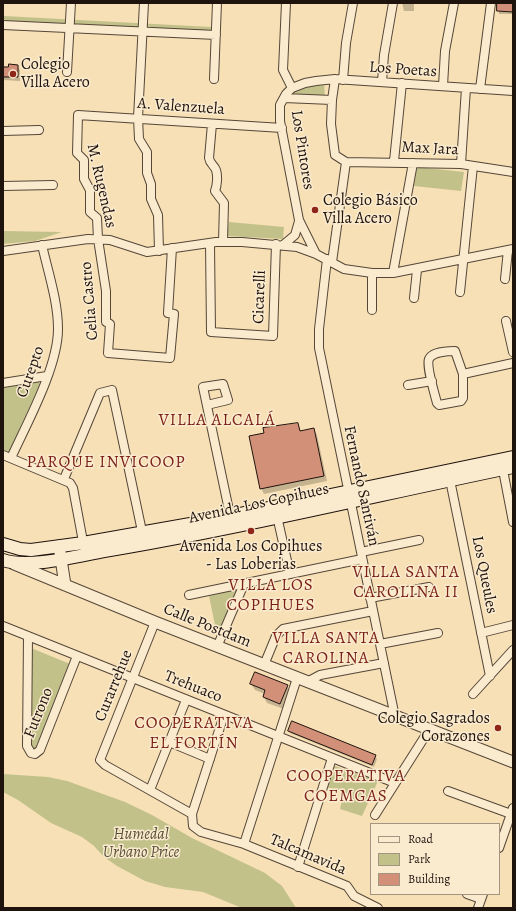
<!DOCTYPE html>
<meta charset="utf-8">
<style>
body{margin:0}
#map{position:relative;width:516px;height:911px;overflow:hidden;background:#f7e0b5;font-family:Alegreya,serif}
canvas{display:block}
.frame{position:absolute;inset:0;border:4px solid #1f130e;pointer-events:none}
.legend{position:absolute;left:370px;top:823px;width:130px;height:72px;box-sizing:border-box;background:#faebcf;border:1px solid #a29582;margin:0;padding:5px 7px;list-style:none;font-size:12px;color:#1f130e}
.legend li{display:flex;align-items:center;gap:8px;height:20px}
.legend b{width:20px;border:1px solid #a29582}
</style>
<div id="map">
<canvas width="516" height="911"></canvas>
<div class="frame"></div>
<ul class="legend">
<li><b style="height:5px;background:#faebcf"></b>Road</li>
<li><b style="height:11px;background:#c2c18a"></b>Park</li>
<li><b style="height:11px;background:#d39078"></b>Building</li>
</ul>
</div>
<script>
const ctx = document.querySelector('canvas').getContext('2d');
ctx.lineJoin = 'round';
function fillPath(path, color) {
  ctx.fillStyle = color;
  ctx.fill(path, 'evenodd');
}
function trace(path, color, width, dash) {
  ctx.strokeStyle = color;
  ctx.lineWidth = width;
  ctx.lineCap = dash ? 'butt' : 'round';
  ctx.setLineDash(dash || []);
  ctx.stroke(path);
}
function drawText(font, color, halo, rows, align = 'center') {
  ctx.font = font + ' Alegreya,serif';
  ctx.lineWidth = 3;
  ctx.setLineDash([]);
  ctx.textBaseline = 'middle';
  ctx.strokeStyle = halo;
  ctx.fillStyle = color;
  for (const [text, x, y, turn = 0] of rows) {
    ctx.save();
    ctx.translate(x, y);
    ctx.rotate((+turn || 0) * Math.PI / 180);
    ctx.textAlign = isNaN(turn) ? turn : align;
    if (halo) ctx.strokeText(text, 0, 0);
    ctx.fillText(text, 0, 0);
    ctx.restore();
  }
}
const green = new Path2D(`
 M4,16L211,27V33L9,22L4,19Z
 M307,79L324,81L325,99L282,97L283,89L291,83Z
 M417,167L464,172L461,191L414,186Z
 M229,222L284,227L283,239L227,236Z
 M3,231L62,232L35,241L3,244Z
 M38,381L40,384L39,389L12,450L8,452L3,451V386Z
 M237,589L238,592L221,628L215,625L209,596Z
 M31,648L70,664L37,748L34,750L31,747Z
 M332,765L378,781L362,816L340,809L344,792L326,787Z
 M3,774L48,777L67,781L125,802L152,815L192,838L265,873L282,886L296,908H242L203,892L165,887L145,881L117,866L104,857L94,846L82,837L51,823L18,800L3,792Z`);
const shadow = new Path2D(`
 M402,3H414V11H404Z
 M498,3H513V14H499Z
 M17,66L20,70V81L3,80V67Z
 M298,424L301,432L314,429L317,435L327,481L264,494L261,488L265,434L264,428Z
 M251,684L287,686L290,692L284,709L267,703L264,697L265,694L255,690Z
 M289,730L375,756L377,759L374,767L290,733Z`);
const building = new Path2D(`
 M497,3H513V12L497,11Z
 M9,64L18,65V77H3V67H8Z
 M298,423L300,431L314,428L324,476L260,489L249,436L264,433L263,428Z
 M255,672L288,685L280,704L263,697L265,690L250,684Z
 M292,721L376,755L372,765L288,731Z`);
const minor = new Path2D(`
 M144,3L138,118L139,139L147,152V173L151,184V199L158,215L159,251
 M286,3L283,70L292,88
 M3,25L216,35
 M67,72L71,3
 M214,79L217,3
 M335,79L332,100L331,124L335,155L346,162
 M343,80L346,43L353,3
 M382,82L384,55L393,3
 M443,86L445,51L454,3
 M480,89L491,3
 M284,98L332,100
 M212,124L209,158C210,164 214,165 216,170C218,176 217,186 215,191L224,203L223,242
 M3,131L39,130
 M394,161L402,83
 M346,162L461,164L513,172
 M461,164L466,88
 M3,186L53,185
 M210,243L211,332L273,336L276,244
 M283,245L295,235L299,221
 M172,248L168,313L174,314L170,358L108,353L110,324L106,322V291L98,239L97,218L90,212V190L84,179V160L77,153L78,115L282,128
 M3,251L88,239L110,240L147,252L216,242H242L297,247L316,254L344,269L372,273H393L513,249
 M316,254L299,220L280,121V105L286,94L292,88L305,83L316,81L335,79L513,91
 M327,259L319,329V348L395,717
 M332,262L346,162
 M393,273L413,163
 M505,279L508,250
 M460,292L473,166
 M414,298L417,270
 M372,310V273
 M506,321L513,352
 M455,351L463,374V398L461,401L439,405L437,403C435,395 426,366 429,359C432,352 448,351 455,351Z
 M463,374L513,363
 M3,383L47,376
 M408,385L432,381
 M207,405L228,400L223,384L203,387L230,515
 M3,455L70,483L73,488L84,547
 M11,458C27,423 58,367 58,329C58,301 48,272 42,245
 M503,470L513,522
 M64,479L100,393L112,390L143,536
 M450,480L490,676
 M277,516L290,574
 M361,552L419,540
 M189,595L362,559
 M370,598L429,587
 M155,622L100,760L105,765L192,814
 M3,626L395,783
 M481,633L513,625
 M28,636L27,746L31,753L35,754L40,750L77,656
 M380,644L438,633
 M217,647L244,584
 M264,665L276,636L283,629L373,611
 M307,682L320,675L384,663
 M473,694L513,650
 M224,715L192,814L193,826L201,832L244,844L347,886L354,896L378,908
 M169,742L210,759
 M150,790L186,700
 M448,791L511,814
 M375,815L429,730
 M244,844L297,678
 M499,848L513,808
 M298,867L332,758
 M467,894L481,899
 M478,908L483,894`);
const tertiary = new Path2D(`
 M59,546L65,585
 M14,564L155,622L513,762`);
const secondary = new Path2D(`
 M3,544L20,549L31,550L83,543L196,523L513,457
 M3,560C28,569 77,556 104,551C241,528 377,495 513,467`);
const markers = [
 [13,74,4,"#8f2418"],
 [315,210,4,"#8f2418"],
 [251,531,4,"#8f2418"],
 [498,728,4,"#8f2418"]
];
const poiNames = [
 ["Colegio",21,65],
 ["Villa Acero",21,83],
 ["Colegio Básico",323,201],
 ["Villa Acero",323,219],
 ["Avenida Los Copihues",251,547,"center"],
 ["- Las Loberias",251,565,"center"],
 ["Colegio Sagrados",490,719,"right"],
 ["Corazones",490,737,"right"]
];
const streetNames = [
 ["Los Poetas",403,70,4],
 ["A. Valenzuela",181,107,4],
 ["Max Jara",430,149,3],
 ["Los Pintores",302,150,81],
 ["M. Rugendas",101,186,77],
 ["Cicarelli",260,297,-88],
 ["Celia Castro",90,301,-95],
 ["Curepto",31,372,-70],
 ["Fernando Santiván",361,486,78],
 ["Avenida Los Copihues",259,504,-12],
 ["Los Queules",484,575,79],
 ["Calle Postdam",207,626,22],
 ["Curarrehue",114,686,-68],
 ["Trehuaco",193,687,22],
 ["Futrono",39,713,-68],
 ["Talcamavida",308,855,23]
];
const parkNames = [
 ["Humedal",141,835],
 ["Urbano Price",141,853]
];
const neighbourhoodNames = [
 ["VILLA ALCALÁ",217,421],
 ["PARQUE INVICOOP",106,463],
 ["VILLA SANTA",406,573],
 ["CAROLINA II",406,593],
 ["VILLA LOS",271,586],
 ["COPIHUES",271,606],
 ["VILLA SANTA",326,639],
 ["CAROLINA",326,659],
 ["COOPERATIVA",194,724],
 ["EL FORTÍN",194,744],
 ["COOPERATIVA",346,777],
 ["COEMGAS",346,797]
];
fillPath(green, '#c2c18a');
fillPath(shadow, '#0003');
fillPath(building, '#d39078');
trace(building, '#1f130e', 1);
trace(minor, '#554638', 10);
trace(tertiary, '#554638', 13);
trace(secondary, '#1f130e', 14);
trace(minor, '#faebcf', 8);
trace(tertiary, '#faebcf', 11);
trace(secondary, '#faebcf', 12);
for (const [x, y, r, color] of markers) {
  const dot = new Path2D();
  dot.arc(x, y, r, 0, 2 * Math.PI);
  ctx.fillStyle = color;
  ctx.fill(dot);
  trace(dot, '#faebcf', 1.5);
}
drawText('16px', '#1f130e', '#faebcf', poiNames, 'left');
drawText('16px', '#1f130e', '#faebcf', streetNames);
drawText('italic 16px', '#585039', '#faebcf', parkNames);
ctx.letterSpacing = '1px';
drawText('17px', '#7a1f14', '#faebcf', neighbourhoodNames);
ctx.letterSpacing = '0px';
</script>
